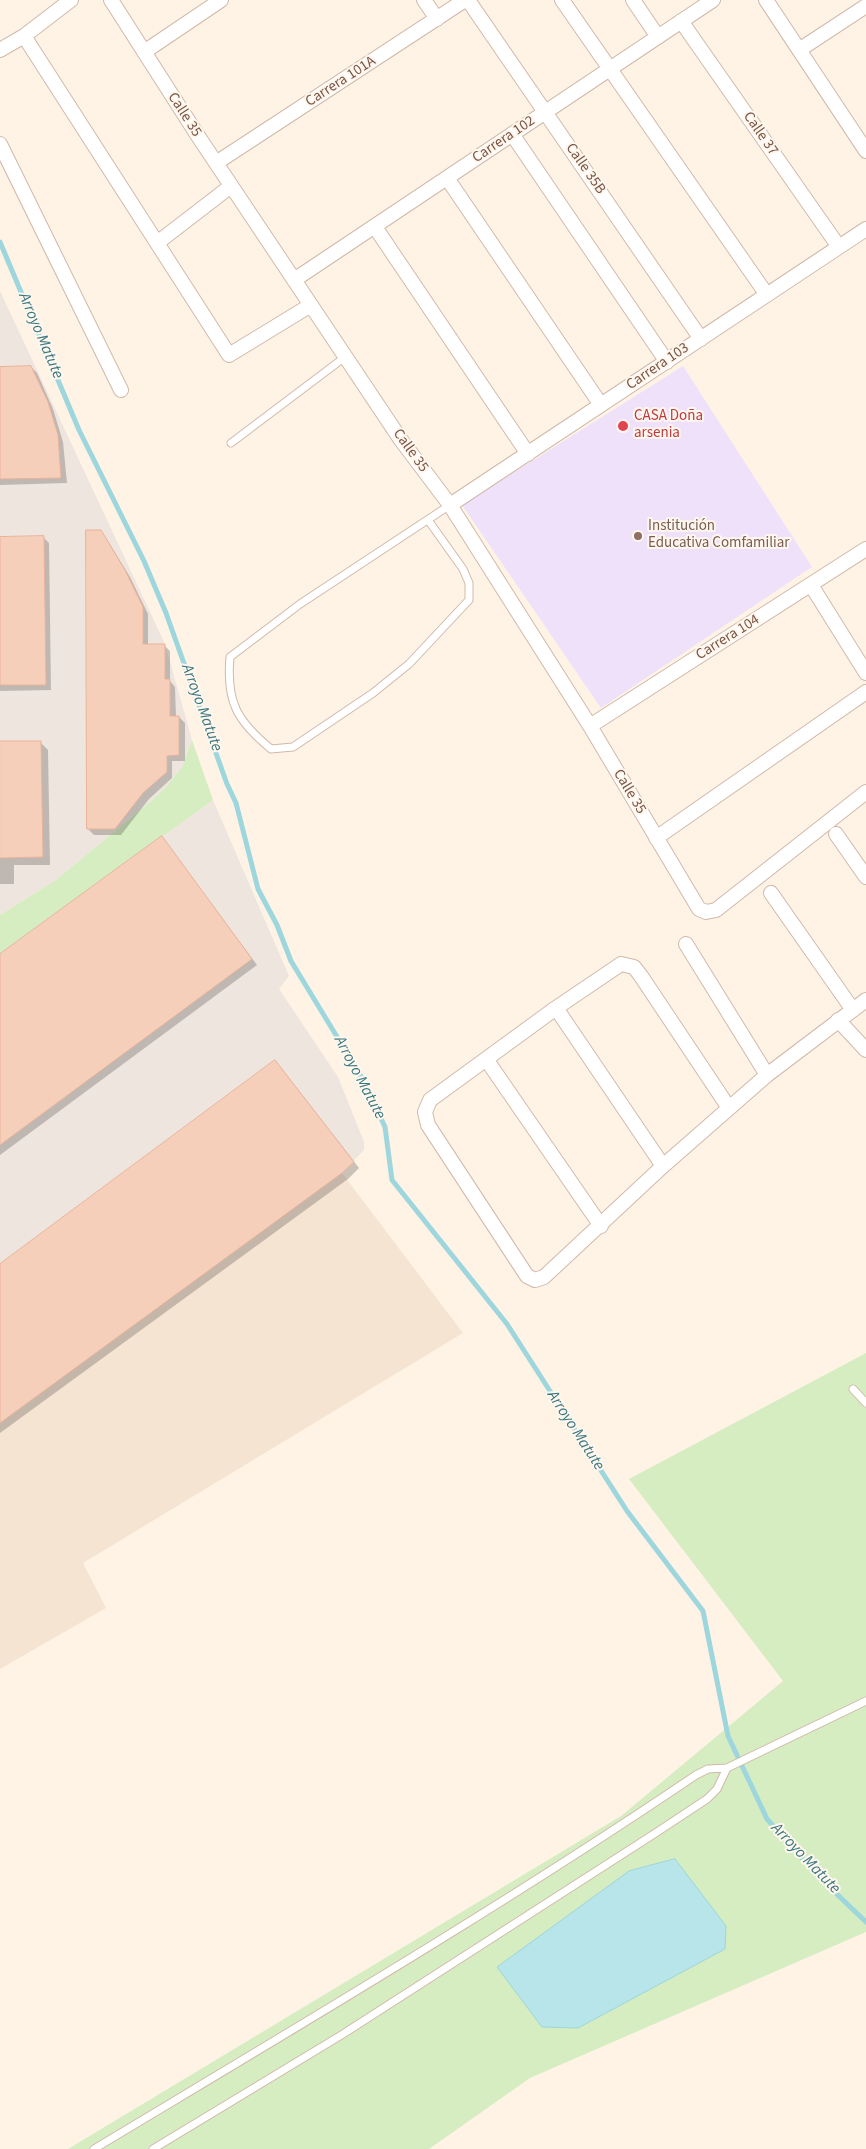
<!DOCTYPE html>
<meta charset="utf-8">
<style>
body{margin:0}
canvas{display:block;background:#fef3e5}
</style>
<canvas width="866" height="2149"></canvas>
<script>
const ctx = document.querySelector('canvas').getContext('2d');
ctx.lineJoin = 'round';
function fillPath(path, color) {
  ctx.fillStyle = color;
  ctx.fill(path, 'evenodd');
}
function trace(path, color, width, dash) {
  ctx.strokeStyle = color;
  ctx.lineWidth = width;
  ctx.lineCap = dash ? 'butt' : 'round';
  ctx.setLineDash(dash || []);
  ctx.stroke(path);
}
function drawText(font, color, halo, rows, align = 'center') {
  ctx.font = font + ' "Source Sans 3",sans-serif';
  ctx.lineWidth = 4;
  ctx.setLineDash([]);
  ctx.textBaseline = 'middle';
  ctx.strokeStyle = halo;
  ctx.fillStyle = color;
  for (const [text, x, y, turn = 0] of rows) {
    ctx.save();
    ctx.translate(x, y);
    ctx.rotate((+turn || 0) * Math.PI / 180);
    ctx.textAlign = isNaN(turn) ? turn : align;
    if (halo) ctx.strokeText(text, 0, 0);
    ctx.fillText(text, 0, 0);
    ctx.restore();
  }
}
const residential = new Path2D(`
 M342,1173L463,1333L83,1563L106,1608L0,1669V1423Z`);
const industrial = new Path2D(`
 M0,291L165,644L192,740L182,767L166,787L150,802L56,880L0,915Z
 M213,800L289,976L279,989L338,1077L364,1142V1150L342,1173L0,1423V954Z`);
const education = new Path2D(`
 M683,366L812,567L601,708L462,505Z`);
const green = new Path2D(`
 M192,740L213,800L0,954V915L56,880L150,802L166,787L182,767Z
 M866,1353V1932L530,2078L429,2149H68L621,1816L783,1681L629,1479Z`);
const water = new Path2D(`
 M675,1859L726,1926L725,1949L578,2028L542,2027L497,1967L629,1871Z`);
const shadow = new Path2D(`
 M31,367L37,373L53,409L63,442L67,483L0,485V368Z
 M100,531L106,538L130,577L148,614V645H164L170,651V681L175,687L176,717H179L185,723V761H172V778L149,799L121,835H94L88,829Z
 M43,537L49,543L51,690L0,691V538Z
 M0,742H40L48,750L50,865H14V884H0Z
 M162,838L257,965L0,1155V955Z
 M281,1068L359,1168L348,1179L0,1433V1265Z`);
const stream = new Path2D(`
 M0,242L79,430L144,561L166,613L227,784L236,803L258,889L277,925L291,961L362,1078L385,1127L392,1180L507,1324L627,1511L703,1611L728,1736L767,1819L821,1879L866,1922`);
const building = new Path2D(`
 M31,366L48,402L58,435L61,478L0,479V367Z
 M86,530H101L125,570L143,607V644H165V679H170V716H179V755L167,756V772L143,793L115,829H87Z
 M44,536L46,685H0V537Z
 M0,741H41L43,857L0,858Z
 M162,836L252,959L0,1145V954Z
 M275,1060L354,1162L342,1173L0,1423V1264Z`);
const service = new Path2D(`
 M231,443L345,357
 M428,520L463,569L469,583V600L409,664L373,693L293,747L271,749C237,721 226,702 230,657L300,604L450,505
 M853,1389L866,1403
 M94,2149C297,2027 501,1907 696,1775L708,1769L727,1768L866,1701
 M153,2149L343,2034L654,1834L707,1799L717,1789L727,1768`);
const minor = new Path2D(`
 M111,0L198,136L401,440L450,505L590,726L699,909L706,912L716,910L866,792
 M424,0L437,19
 M468,0L701,339
 M562,0L767,295
 M633,0L658,37
 M766,0L866,151
 M681,21L839,247
 M24,36L229,355L311,305
 M0,50L24,36L71,0
 M799,50L866,6
 M144,52L221,0
 M512,134L667,362
 M0,144L121,390
 M216,163L465,0
 M447,178L601,405
 M375,227L528,454
 M157,243L231,186
 M294,280L713,0
 M450,505L866,229
 M811,585L866,673
 M590,726L866,549
 M836,834L866,877
 M656,838L866,692
 M771,893L853,1010
 M686,944L767,1075
 M556,1008L663,1166
 M838,1020L866,1050
 M486,1059L601,1226
 M729,1108L641,976L634,967L621,964L556,1008L430,1100L425,1112L428,1125L527,1276L535,1280L544,1277L663,1166L767,1075L866,1000`);
const markers = [
 [623,426,6,"#e0444e"],
 [638,536,5,"#8d6e63"]
];
const streetNames = [
 ["Carrera 101A",341,82,-33],
 ["Calle 35",184,115,57],
 ["Calle 37",760,134,55],
 ["Carrera 102",504,140,-34],
 ["Calle 35B",585,169,55],
 ["Carrera 103",658,367,-34],
 ["Calle 35",410,451,54],
 ["Carrera 104",728,638,-32],
 ["Calle 35",629,792,59]
];
const healthNames = [
 ["CASA Doña",634,417],
 ["arsenia",634,434]
];
const educationNames = [
 ["Institución",648,527],
 ["Educativa Comfamiliar",648,544]
];
const waterNames = [
 ["Arroyo Matute",40,336,67],
 ["Arroyo Matute",201,708,70],
 ["Arroyo Matute",359,1078,62],
 ["Arroyo Matute",575,1431,57],
 ["Arroyo Matute",805,1859,46]
];
fillPath(residential, '#f6e4d2');
fillPath(industrial, '#eee5df');
fillPath(education, '#f0e1fb');
fillPath(green, '#d6edc2');
fillPath(water, '#b7e5ea');
trace(water, '#9dd6dc', 1);
fillPath(shadow, '#0003');
trace(stream, '#9dd6dc', 5);
fillPath(building, '#f6cfba');
trace(building, '#eab399', 1);
trace(service, '#d1b9a9', 9);
trace(minor, '#d1b9a9', 16);
trace(service, '#fff', 7);
trace(minor, '#fff', 14);
for (const [x, y, r, color] of markers) {
  const dot = new Path2D();
  dot.arc(x, y, r, 0, 2 * Math.PI);
  ctx.fillStyle = color;
  ctx.fill(dot);
  trace(dot, '#fff7ed', 2);
}
drawText('15px', '#7a5647', '#fff7ed', streetNames);
drawText('15px', '#be3a42', '#fff7ed', healthNames, 'left');
drawText('15px', '#785e54', '#fff7ed', educationNames, 'left');
drawText('italic 16px', '#3a7880', '#fff7ed', waterNames);
</script>
